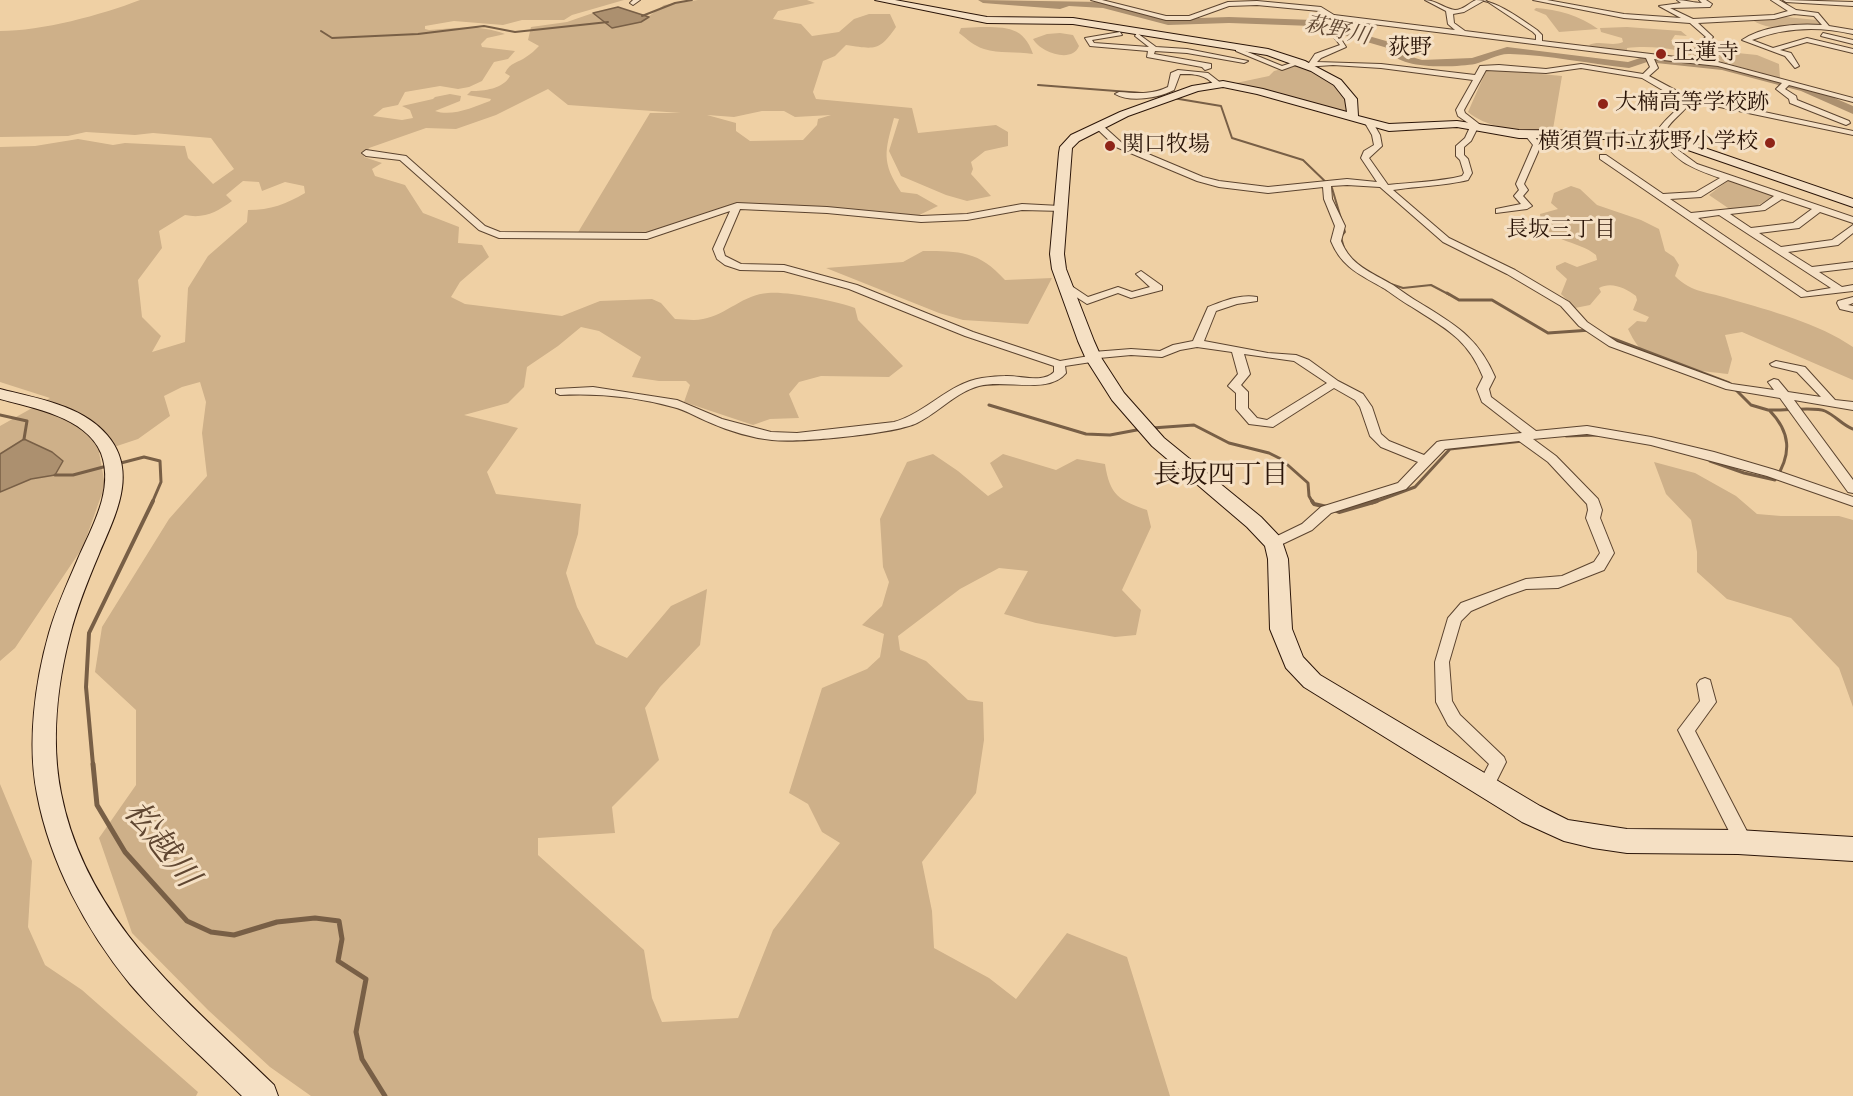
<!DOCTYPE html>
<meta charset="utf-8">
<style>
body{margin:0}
canvas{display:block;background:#efd0a4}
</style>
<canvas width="1853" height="1096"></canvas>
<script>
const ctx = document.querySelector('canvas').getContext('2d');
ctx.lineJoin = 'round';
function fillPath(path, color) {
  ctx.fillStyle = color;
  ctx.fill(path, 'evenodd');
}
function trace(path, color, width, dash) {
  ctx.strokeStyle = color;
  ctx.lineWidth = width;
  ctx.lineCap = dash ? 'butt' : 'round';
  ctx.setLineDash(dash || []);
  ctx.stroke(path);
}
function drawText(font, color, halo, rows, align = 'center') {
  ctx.font = font + ' "IM FELL Double Pica","Noto Serif JP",serif';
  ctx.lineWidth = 6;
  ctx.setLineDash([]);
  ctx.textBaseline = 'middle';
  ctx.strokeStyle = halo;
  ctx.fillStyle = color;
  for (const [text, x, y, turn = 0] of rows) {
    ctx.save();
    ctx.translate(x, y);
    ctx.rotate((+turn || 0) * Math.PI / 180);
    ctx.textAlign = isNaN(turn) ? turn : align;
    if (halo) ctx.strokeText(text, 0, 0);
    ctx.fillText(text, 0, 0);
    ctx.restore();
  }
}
const green = new Path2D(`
 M140,0H624L572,15L564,20H522L503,25L454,21L425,26V29L429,30C456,28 479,24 505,34L487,38L481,44L482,47L515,51L508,59L494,62L482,81L469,87L458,89L440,86L405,92L398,105L383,108L373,116L402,120L413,118L410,110L402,106L433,99L435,97L450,94L461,96L460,101L435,111C452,117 474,107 490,101L491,99L467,95L471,91C484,91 503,89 510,76L505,73C510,62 518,63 526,57C531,54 535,50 539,46L528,40L531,27L567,22L593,13L612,28L641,22L664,5L698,0H807L815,3L778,11L773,19L801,24L812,36L839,32L854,19L869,14H890L896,27C879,52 874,49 846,45L835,56L823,61L813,92L816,99L912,108L918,133L996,125L1008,132V146L985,151L971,162L973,169L971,174L991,196L967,201L946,195L901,176L889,151L899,119L894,118C885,151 881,162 901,192L917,194L938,206L909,220L840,212L747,205L646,235L577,234L650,113H681L568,105L548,89L496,115L456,129L426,128L369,148L364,157L382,163L372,169L375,176L405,185L423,213L459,227L458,243L482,245L489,257L460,282L451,297L465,304L562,316L600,301L652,299L661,303L675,319C684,319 694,321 703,319C726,315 744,294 768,293C787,291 837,301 855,308L858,320L903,366L889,377L821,376L799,382L789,394L799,418L770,419L753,425L684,402L690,385L686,381H659L632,377L641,357L599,331L581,327L558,346L527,367L524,387L508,403L464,415L518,428L487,472L496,494L581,504L578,534L566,573L577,607L596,644L627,658L671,606L707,589L700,645L660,687L645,708L659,760L612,807L615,833L538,838V855L644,950L652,998L662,1022L738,1018L773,930L840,843L822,832L808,804L789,793L822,688L867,669L880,657L884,634L862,625L882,606L889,582L883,567L880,519L907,462L933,454L958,471L988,496L1003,487L990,463L1003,454L1056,470L1077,459L1105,464C1110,496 1119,500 1147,510L1151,527L1122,590L1141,610L1136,635L1115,637L1036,623L1004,614L1028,571L999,568L960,589L898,636L900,650L926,661L968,700L983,702L984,740L976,793L922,862L932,911L934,948L989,978L1016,999L1067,933L1127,957L1170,1096H311L270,1067L208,1010L132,933L99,838L136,785V710L95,672L102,627L169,519L207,476L202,433L206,402L200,382L182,387L164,396L170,416L138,439L99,452L105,485L83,547L15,648L0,661V426L50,398L0,382V147L35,146L78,139L113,145L125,143L185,146L188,158L213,184L234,169L211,138L153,133L135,135L86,132L68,136L0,137V31C42,31 101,15 140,0ZM762,111H784L795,117L831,115L818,119L817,125L803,140L750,141L736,131V123L707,115L734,117ZM243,181L259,182L262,191L285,182L304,186L305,193C286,204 271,210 248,210L247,222L208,256L188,288L185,342L152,352L161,336L142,317L138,280L162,248L159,231L185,215C204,219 217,212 232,201L226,195Z
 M1536,8C1557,9 1581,16 1598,29L1559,32L1546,15L1534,10Z
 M1786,17L1817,20L1821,24C1803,29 1764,32 1750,18Z
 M981,27C1007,27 1024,27 1033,54C1017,51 999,54 984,49C974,46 967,39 959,33L961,28Z
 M1627,27L1681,31L1687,36L1675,35L1671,41L1697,50L1711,61C1698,60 1688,53 1675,50C1661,47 1642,46 1627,48V52L1593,48L1589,45C1600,40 1612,47 1623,42L1622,38L1601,32L1600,28Z
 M1060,33L1073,35L1079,46C1072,64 1040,52 1033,39L1047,34Z
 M1708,50L1757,55L1779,64L1780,78L1722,62Z
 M1301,64L1331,81L1347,99L1348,115L1236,83L1269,76L1274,71Z
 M1489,69L1562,76L1553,129C1524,130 1491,131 1468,112L1486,71Z
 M1730,179L1775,195L1757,206L1731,210L1709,195Z
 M1571,186L1580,189L1597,205L1641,220L1659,229L1665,251L1674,257L1679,265L1675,276C1691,293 1710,292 1730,299C1771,311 1818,323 1853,347V380L1742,332L1725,335L1732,359L1728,374C1703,371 1656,368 1638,346C1634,341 1631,335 1628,329L1637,321L1646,322L1649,317L1633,310L1637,300L1636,296C1626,288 1611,281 1599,288L1601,292L1590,305L1575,308L1561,294L1567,279L1556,269V266L1565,262L1577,267L1597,260L1596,255C1579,240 1542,242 1540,214L1558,209L1551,203L1554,193Z
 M923,251C960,251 979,251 1005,280L1052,278L1028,324L963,320L939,313L826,268L903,262Z
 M1654,462L1695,473L1736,496L1757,514L1781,516H1839L1853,520V707L1839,668L1791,618L1727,599L1697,572V552L1691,520L1666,494Z
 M0,784L32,861L28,927L45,965L82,990L198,1092L196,1096H0Z`);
const water = new Path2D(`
 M618,7L649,17L641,22L612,28L593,13Z
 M24,439L52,452L63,461L55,475L31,479L0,492V454Z`);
const streamFar3 = new Path2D(`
 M642,16L675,3L692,0
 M321,31L332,38L418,34L484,26L515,32L608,22
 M1038,85L1142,93
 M1155,95L1221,106L1232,138L1303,160L1332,188L1345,232L1341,237L1344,248
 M1391,284L1403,288L1431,285L1450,295`);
const streamFar2 = new Path2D(`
 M1447,293L1459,300H1492L1548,333L1591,330
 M1606,336L1729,383L1751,405L1768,410
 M989,405L1086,434L1110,435L1142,429
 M0,415L27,421L24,439
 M1152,428L1194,425L1229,443L1269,453L1281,459L1308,483L1309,496L1313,503
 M1566,436L1598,435
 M1710,461L1744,473L1775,480C1792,454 1791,432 1769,410C1784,411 1815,406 1825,411C1836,416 1842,425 1853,429
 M117,464L144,457L160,461L161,482L152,503
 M55,475H73L107,466
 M1372,503L1415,487L1450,449L1523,441`);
const streamFar1 = new Path2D(`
 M1312,501L1314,504L1327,507
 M1334,510L1339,512L1377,501
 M93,765L86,687L89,633L153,501`);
const stream = new Path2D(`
 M93,764L97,805L125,852L187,921L211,932L234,935L277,922L315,918L339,921L342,939L338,961L366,979L356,1032L362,1059L385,1096`);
const river = new Path2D(`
 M978,0L1103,2L1169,19L1229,17L1313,20L1400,45L1405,55L1422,60L1472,58L1507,47L1628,62L1646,56L1722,64L1809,87L1853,106V114L1801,91L1722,70L1647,62L1629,68C1590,64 1549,55 1510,54C1499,53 1486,61 1475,64C1458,67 1394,71 1391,49L1312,26L1229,23L1168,25L1103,8L1069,6L1060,9L983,3Z`);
const street = new Path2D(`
 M633,0H640L633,5L630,3Z
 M1091,0H1102L1166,16H1189L1228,2L1257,1L1321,7L1334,15L1455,30L1448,24L1446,11L1425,0C1436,0 1445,9 1455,10C1463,10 1469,3 1476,0C1496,0 1521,19 1537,30L1542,35V41L1718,62L1853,98V102L1789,85L1785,89L1796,96L1797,100L1849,121L1850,123L1846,125L1790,103L1789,99L1776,89L1782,83L1718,66L1654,59L1658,68L1649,76L1677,91L1694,97L1853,131V135L1691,101C1684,113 1673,118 1666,130L1678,150L1697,164L1853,217V223L1820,212L1799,228L1759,233L1781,247L1832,240L1853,225V233L1838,245L1788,252L1812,267L1853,262V268L1819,272L1842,287L1853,285V291L1801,297L1600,159V155H1606L1663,194L1696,192L1720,178C1691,168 1670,160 1658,130C1666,117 1677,112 1685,99L1671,95L1642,78L1581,68L1546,73L1486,70L1464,110L1465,113L1483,127L1477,129L1471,141L1464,147V155L1468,159L1472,173L1468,180C1444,186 1418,186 1393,190L1449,238L1515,270L1569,302L1587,322L1617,342L1732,384L1774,390L1768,382L1774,379L1778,380L1788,392L1821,397L1797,372L1772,366L1770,364L1776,361L1805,367L1835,400L1853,402V410L1794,400L1853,480V493L1848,492L1780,398L1726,389L1609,346L1579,326L1561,306L1507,274L1443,242L1380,187L1347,185L1331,186L1332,199L1345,226L1341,241C1351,266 1371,272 1393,285C1402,291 1411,298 1420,303C1455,325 1478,337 1495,377L1489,389L1491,397L1536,431L1587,426L1651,437L1714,452L1775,470L1853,497V506L1767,476L1651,445L1587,434L1533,439L1556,456L1598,499L1602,510L1600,518L1614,553L1604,570L1558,588L1526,589L1506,596L1471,611L1461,621L1449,662L1452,701L1460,715L1504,757L1506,762L1491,792L1485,794L1479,792L1477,787L1489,764L1448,725L1436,702L1435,662L1448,618L1461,603L1526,579L1562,576L1594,562L1600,553L1586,518L1588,510L1587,504L1548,462L1519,441L1445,449L1406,489L1331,513L1312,530L1274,548L1269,546L1267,543L1269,540L1302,524L1321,507L1398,483L1418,462L1381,447L1370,436L1360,407L1355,400L1334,388L1273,427L1249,424L1236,409V393L1228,386L1238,374L1232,352L1197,347L1180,350L1162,357L1131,355L1099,358L1098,361L1065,366L1066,373C1048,395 1006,379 979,386C956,392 938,413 917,423C894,434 798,443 772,440C753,438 729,431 711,423C698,418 686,410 673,407C637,397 597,393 560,395L556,393V389L593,387L677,400L722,419L771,432L797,433L894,422C926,413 949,383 982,378C989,377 997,376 1005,376C1020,375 1042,384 1054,372V366L965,336L849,289L784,271L740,270L725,265L717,259L713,249L730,211L647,239L499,238L479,230L400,160L366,156L362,153L366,150L406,156L485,226L500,232L646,233L737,203L827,207L921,216L967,214L1022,204L1060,206L1063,207V211L1022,210L967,220L921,222L827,213L740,209L723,249L725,256L741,264L784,265L857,285L973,332L1060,361L1089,356V353L1093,352L1131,349L1160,351L1173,345L1193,341L1208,307C1224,301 1240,294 1257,297V301L1237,304L1216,311L1204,341L1268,353L1296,355L1309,360L1338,381L1363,394L1372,407L1381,434L1389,441L1424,455L1437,442L1441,441L1522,433L1482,402L1477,389L1483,377C1468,339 1445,328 1412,307C1403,302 1394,295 1385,289C1361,275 1342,268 1331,241L1335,226L1324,199L1323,187L1268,193L1219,187L1197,181L1116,147L1094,126L1101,124L1122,143L1203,177L1219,181L1268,187L1347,179L1377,182L1361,158L1364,151L1374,145L1372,135L1365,123L1369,121H1372L1380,135L1382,146L1369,158L1388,185C1412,182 1439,182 1462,176L1464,173L1460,160L1456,156V146L1465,138L1471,125L1458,116L1456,110L1473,80L1381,68L1333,65L1304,67V63H1309L1315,54L1340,45L1333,36L1335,27L1341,20L1330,18L1319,11L1257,5L1229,6L1190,20H1166ZM1485,0L1533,32L1536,35V40L1465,31L1454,23L1453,14L1464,12ZM1348,21L1646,58L1650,67L1643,74L1581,64L1546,69L1499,65L1480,66L1475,75L1381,64L1317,62L1321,58L1346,47L1339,36L1341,28ZM1728,180L1774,196L1760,206L1691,213L1670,199L1701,197ZM1782,199L1812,209L1793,223L1751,228L1730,214L1765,210ZM1719,215L1831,288L1807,292L1698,218ZM1244,354L1294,361L1327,383L1267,420L1257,418L1248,408V392L1241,385L1250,374Z
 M1533,0H1547L1624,14L1681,18L1659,6L1681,3L1677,0C1686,0 1693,3 1702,3L1699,0H1706L1712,4L1710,7L1670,8L1693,19L1774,15L1788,11L1771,0H1779L1796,10L1818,13L1829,26L1853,30V34C1818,26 1786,27 1752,40L1773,48L1807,38L1853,49V53L1807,42L1780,50L1791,53L1799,66L1795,68L1785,56L1742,40C1763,26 1796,23 1822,25L1814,16L1794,14L1774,19L1698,23L1713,37L1710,40L1712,45L1703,47L1699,51L1695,49L1697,46L1704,43L1702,40L1706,37L1690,23L1624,18Z
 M1783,0L1853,2V6L1786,2Z
 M1120,32L1122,35L1092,40L1094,43L1149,47L1135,36L1137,33L1156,47L1187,49L1248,61L1244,63L1187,53L1155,51L1154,54L1211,64V68L1205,70L1202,67L1147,57L1148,51L1090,46L1085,38Z
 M1823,33L1853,40V44L1821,36Z
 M1238,48L1282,66L1300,60L1304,62L1282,70L1236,51V49Z
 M1178,70L1208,73L1222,84L1215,86C1206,74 1194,74 1180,74L1174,90C1158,98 1131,103 1115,94L1119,92C1136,93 1152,95 1168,87L1171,73Z
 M1526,133H1532L1541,145L1524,184L1528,190L1523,196L1532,206L1527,209L1496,213V209L1521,204L1514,196L1519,190L1516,184L1533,145L1525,135Z
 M1141,271L1162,286V290L1131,298L1118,293L1087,304L1061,287L1062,285H1070L1088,297L1118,287L1132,292L1150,287L1136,274Z
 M1853,297V303L1848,305L1853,306V312L1840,309L1837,303L1838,301Z
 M1705,678L1710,680L1716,702L1695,731L1753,843L1750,849L1744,851L1738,849L1678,730L1700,701L1697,684L1700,680Z`);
const secondary = new Path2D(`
 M875,0H895L987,17L1073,18L1268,49L1305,61L1341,80L1357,99L1358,116L1389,124L1457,121L1519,130L1605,131L1687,142L1853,199V207L1685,149L1605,139L1519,138L1457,127L1389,131L1257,94L1223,87L1198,91L1128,116L1079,141L1072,148L1064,254L1066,269L1094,341L1102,359L1124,393L1164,438L1261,517L1281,538L1288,559L1292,629L1303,657L1320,675L1540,806L1568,820L1627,829L1738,830L1853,837V861L1738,854L1627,853L1593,848L1564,841L1522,822L1304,687L1286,668L1270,629L1268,559L1265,546L1247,527L1152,446L1112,400L1086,359L1078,341L1052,269L1050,254L1059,153L1060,147L1071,135L1120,112L1192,86L1223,81L1263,89L1347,112L1345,99L1334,85L1311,71L1267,55L1073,24L987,23Z
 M0,389C35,398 82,405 107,435C139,472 115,516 99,554C88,580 77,607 70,635C57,685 51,742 61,793C86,921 186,999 274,1085L278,1096H242C205,1059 164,1024 130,984C86,930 50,863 37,794C27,743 35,682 49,633C56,608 67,584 77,561C91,528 115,490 101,453C86,417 33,408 0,399Z`);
const markers = [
 [1661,54,6,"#8f2418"],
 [1603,104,6,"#8f2418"],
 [1770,143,6,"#8f2418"],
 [1110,146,6,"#8f2418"]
];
const farWaternames = [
 ["萩野川",1337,32,12]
];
const farNeighbourhoodnames = [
 ["荻野",1410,49],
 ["長坂三丁目",1561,231]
];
const farPoinames = [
 ["正蓮寺",1673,54],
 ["大楠高等学校跡",1615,104],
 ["横須賀市立荻野小学校",1758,143,"right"],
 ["関口牧場",1122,146]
];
const neighbourhoodNames = [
 ["長坂四丁目",1221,477]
];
const nearWaternames = [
 ["松越川",159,846,52]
];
fillPath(green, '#ceb089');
fillPath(water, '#ac906f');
trace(water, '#785f46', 1.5);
trace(streamFar3, '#785f46', 2);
trace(streamFar2, '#785f46', 3);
trace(streamFar1, '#785f46', 4);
trace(stream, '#785f46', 5);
fillPath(river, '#ac906f');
trace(street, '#5c442f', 2);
trace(secondary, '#2b1508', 2);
fillPath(street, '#f5e0c4');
fillPath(secondary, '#f5e0c4');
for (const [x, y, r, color] of markers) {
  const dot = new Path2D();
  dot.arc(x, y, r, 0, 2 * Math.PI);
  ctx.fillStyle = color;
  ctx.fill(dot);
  trace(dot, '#f5e0c4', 2);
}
drawText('italic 22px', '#5f4631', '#f5e0c4', farWaternames);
drawText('22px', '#2b1508', '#f5e0c4', farNeighbourhoodnames);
drawText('22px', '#2b1508', '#f5e0c4', farPoinames, 'left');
drawText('27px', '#2b1508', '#f5e0c4', neighbourhoodNames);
drawText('italic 33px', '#5f4631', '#f5e0c4', nearWaternames);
</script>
